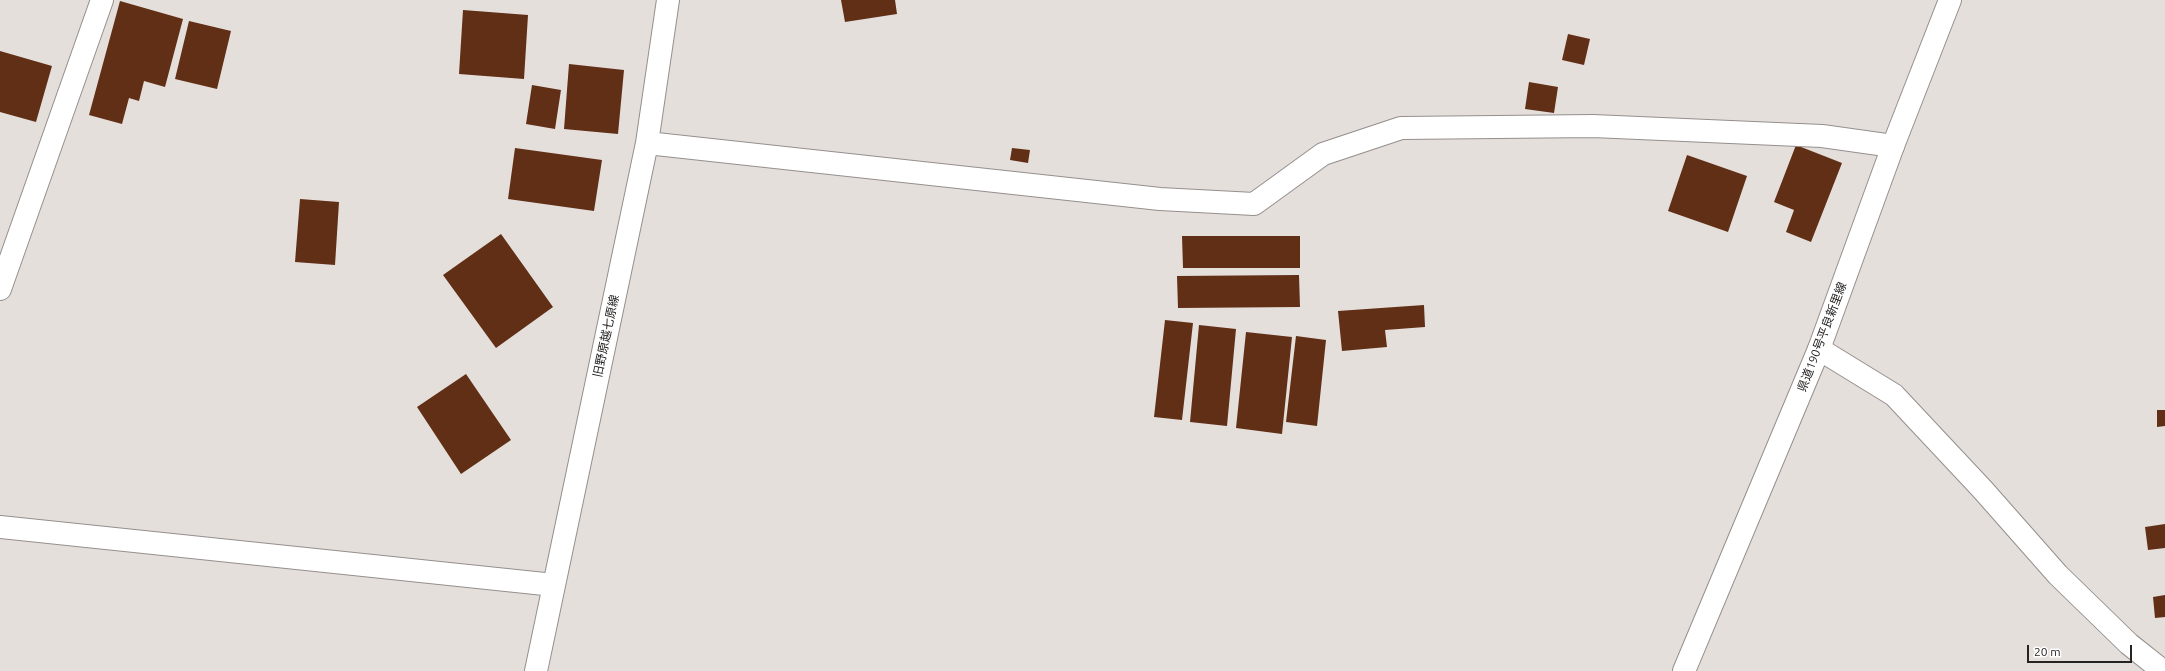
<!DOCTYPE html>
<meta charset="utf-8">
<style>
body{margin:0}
#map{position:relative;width:2165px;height:671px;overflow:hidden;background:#e5dfdc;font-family:Ubuntu,sans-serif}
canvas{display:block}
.scale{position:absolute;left:2027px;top:645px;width:105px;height:18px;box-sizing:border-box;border:2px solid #262423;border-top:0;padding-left:5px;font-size:12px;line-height:14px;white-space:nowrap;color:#262423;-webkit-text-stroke:3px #fff;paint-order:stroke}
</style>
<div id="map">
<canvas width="2165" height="671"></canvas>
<div class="scale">20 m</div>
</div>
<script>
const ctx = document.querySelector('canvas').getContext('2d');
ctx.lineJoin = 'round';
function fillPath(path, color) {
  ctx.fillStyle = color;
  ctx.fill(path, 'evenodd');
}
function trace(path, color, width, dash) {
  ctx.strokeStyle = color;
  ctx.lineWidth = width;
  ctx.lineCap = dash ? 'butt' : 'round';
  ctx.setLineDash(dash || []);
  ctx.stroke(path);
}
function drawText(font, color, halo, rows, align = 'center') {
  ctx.font = font + ' Ubuntu,"Noto Sans JP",sans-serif';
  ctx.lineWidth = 4;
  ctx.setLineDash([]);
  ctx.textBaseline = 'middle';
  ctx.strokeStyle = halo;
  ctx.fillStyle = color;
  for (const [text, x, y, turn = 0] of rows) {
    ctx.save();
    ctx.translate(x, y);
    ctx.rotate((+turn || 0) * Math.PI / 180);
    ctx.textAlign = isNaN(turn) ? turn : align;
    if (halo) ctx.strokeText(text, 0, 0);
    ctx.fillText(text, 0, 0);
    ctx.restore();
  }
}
const building = new Path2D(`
 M841,0H895L897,14L845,22Z
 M120,1L183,19L165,87L144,81L139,101L129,98L122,124L89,115Z
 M463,10L528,15L524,79L459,74Z
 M189,21L231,31L217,89L175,79Z
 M1568,34L1590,39L1584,65L1562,60Z
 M0,51L52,66L36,122L0,112Z
 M569,64L624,70L618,134L564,129Z
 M1529,82L1558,87L1554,113L1525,109Z
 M532,85L561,90L555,129L526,124Z
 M1796,145L1842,163L1811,242L1786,232L1794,210L1774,202Z
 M515,148L602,160L594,211L508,199Z
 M1012,148L1030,150L1028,163L1010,160Z
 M1687,155L1747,176L1728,232L1668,211Z
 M300,199L339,202L335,265L295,262Z
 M501,234L553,307L496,348L443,275Z
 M1182,236H1300V268H1183Z
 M1299,275L1300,307L1178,308L1177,276Z
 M1424,305L1425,327L1385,330L1387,347L1342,351L1338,311Z
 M1165,320L1193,323L1182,420L1154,417Z
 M1199,325L1236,329L1227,426L1190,422Z
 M1246,332L1292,337L1282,434L1236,428Z
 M1296,336L1326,340L1317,426L1286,422Z
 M466,374L511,440L461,474L417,407Z
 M2157,410H2165V426L2157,427Z
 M2165,524V548L2148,550L2145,527Z
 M2165,595V617L2155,618L2153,597Z`);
const minor = new Path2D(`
 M647,143L1160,199L1254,204L1323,154L1401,128L1593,126L1822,136L1893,146
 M0,289L102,0
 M1819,349L1894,395L1983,490L2058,575L2129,644L2163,671
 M0,527L554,585
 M536,671L647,143L668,0`);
const major = new Path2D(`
 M1684,671L1819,349L1893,146L1950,0`);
const streetNames = [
 ["旧野原越七原線",606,336,-78],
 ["県道190号平良新里線",1822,337,-69]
];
fillPath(building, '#612e16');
trace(minor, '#958f8d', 24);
trace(major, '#958f8d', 24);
trace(minor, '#fff', 22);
trace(major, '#fff', 22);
drawText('12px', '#262423', '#fff', streetNames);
</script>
